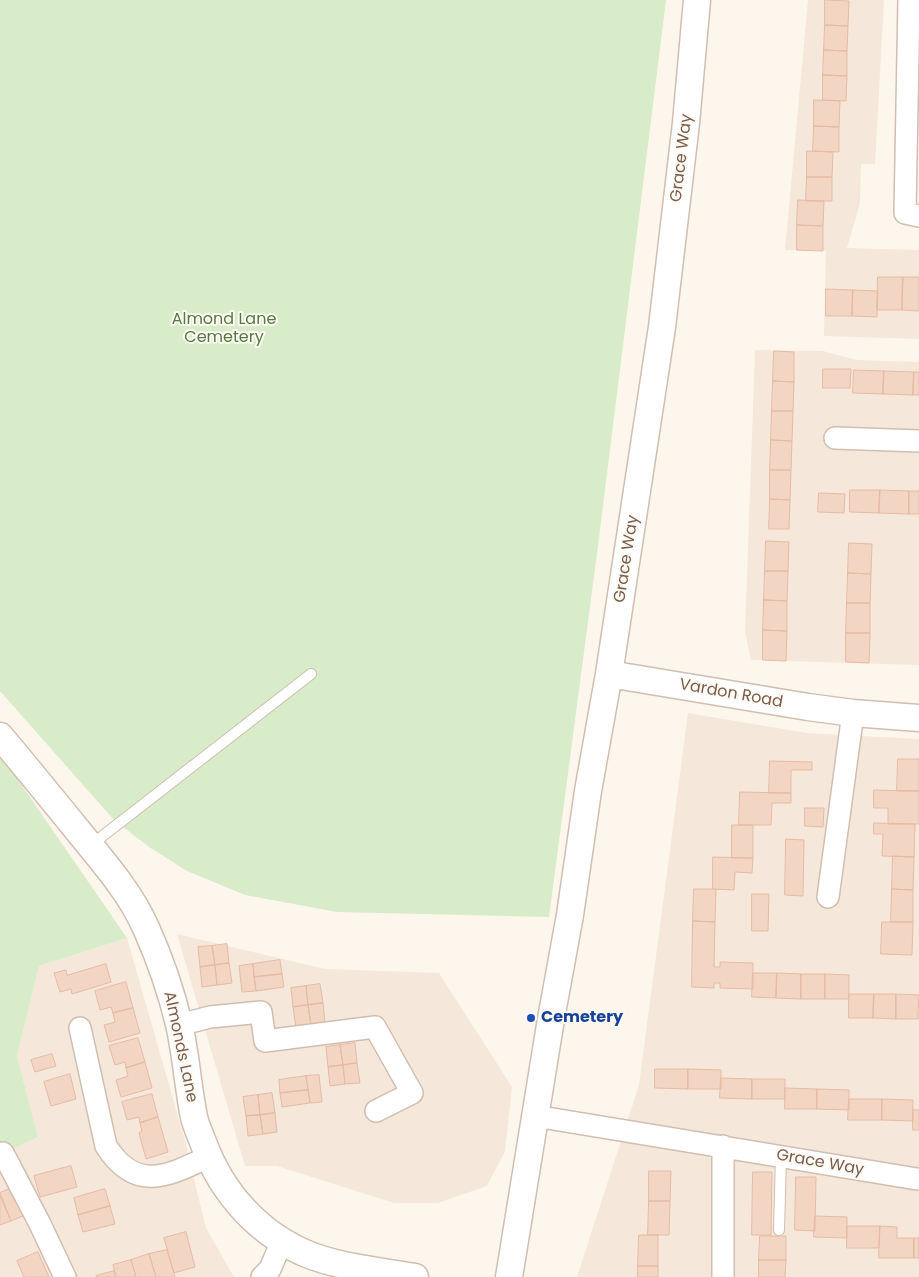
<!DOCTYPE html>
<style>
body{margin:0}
canvas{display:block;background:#fdf6ec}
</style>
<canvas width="919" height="1277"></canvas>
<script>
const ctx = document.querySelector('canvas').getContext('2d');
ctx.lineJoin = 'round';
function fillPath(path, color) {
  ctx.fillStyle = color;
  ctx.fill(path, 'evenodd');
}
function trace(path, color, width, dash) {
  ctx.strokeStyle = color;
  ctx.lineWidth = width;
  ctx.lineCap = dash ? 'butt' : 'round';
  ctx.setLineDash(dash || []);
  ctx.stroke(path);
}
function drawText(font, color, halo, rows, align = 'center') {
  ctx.font = font + ' Poppins,sans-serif';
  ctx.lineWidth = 4;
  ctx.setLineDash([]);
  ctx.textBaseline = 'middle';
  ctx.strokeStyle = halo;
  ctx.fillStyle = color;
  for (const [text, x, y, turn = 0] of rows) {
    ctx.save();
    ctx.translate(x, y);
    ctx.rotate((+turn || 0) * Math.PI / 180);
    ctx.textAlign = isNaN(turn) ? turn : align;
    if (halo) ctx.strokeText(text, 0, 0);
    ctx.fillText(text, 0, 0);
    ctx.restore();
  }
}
const residential = new Path2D(`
 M808,0H884L875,164H861L860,203L847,248L919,250V339L824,336L826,251L785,250Z
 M755,350L823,351L857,360L919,362V665L751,660L745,632Z
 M688,713L807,733L919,739V1277H577L639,1085Z
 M177,934L325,969L439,973L512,1087L505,1151L487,1186L438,1203H394L277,1166H245Z
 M127,938L184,1137L206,1228L234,1277H0V1155L38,1137L17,1056L39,966Z`);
const green = new Path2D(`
 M0,0H666L598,546L549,917L337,912L245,895L187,871L149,847L114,820L0,691Z
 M0,758L14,774L127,938L39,966L17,1056L38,1137L0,1155Z`);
const building = new Path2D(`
 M825,0L849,1L848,26L825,25Z
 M825,25L848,26L847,51L824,50Z
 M824,50L847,51V76L823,75Z
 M823,75L847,76L846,101L823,100Z
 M814,100L840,101L839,127L814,126Z
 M814,126L839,127V152L813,151Z
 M807,151L833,152L832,177H807Z
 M807,177H832V201H806Z
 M798,200L824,201L823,226L797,225Z
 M797,225L823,226V251L797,250Z
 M878,277H903L902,310H877Z
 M903,277H919V311L902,310Z
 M826,289L853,290L852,316H826Z
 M853,290L878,291L877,317L852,316Z
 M774,351L794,352V382L773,381Z
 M823,369H851L850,388H823Z
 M854,370L884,371L883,394L853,393Z
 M884,371L914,372L913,395L883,394Z
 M914,372H919V395H913Z
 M773,381L794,382L793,411H772Z
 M772,411H793L792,441L771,440Z
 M771,440L792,441L791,470H770Z
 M770,470H791L790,500L770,499Z
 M850,490H880L879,513L850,512Z
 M880,490L909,491V514L879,513Z
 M909,491H919V514H909Z
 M819,493L845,494L844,513L818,512Z
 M770,499L790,500L789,529H769Z
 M766,541L789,542L788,571H765Z
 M849,543L872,544L871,574L848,573Z
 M765,571H788L787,601L764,600Z
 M848,573L871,574L870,603H847Z
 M764,600L787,601V631L763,630Z
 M847,603H870V633H846Z
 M763,630L787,631L786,661L763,660Z
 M846,633H870L869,663L846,662Z
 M898,759H919V791H897Z
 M770,761L812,762V770H791V793H769Z
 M874,790L919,791V824H888V808H874Z
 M740,792L791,793V803H772L771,825H739Z
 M805,808H824L823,827L805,826Z
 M874,823L915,824L914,857L882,856L883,834H874Z
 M732,825H753V858H732Z
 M786,839L804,840L803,896L785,895Z
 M893,856L914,857L913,890L892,889Z
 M713,857L753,858L752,873L735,872L734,890L713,889Z
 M694,889H716L715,922L693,921Z
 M892,889L913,890V922H891Z
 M752,894H769L768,931H752Z
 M693,921L715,922L714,967H720V962L753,963V989L720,988V983H714V988L692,987Z
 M882,922H913L912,955L881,954Z
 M227,944L229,963L215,965L212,946Z
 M212,946L215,965L200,967L198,947Z
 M280,960L282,974L254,977L253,964Z
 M229,963L232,983L217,985L215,965Z
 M106,964L111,982L72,994L71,989L60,992L54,973L66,970L67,975Z
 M253,964L256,991L242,992L239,966Z
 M215,965L217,985L202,987L200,967Z
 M753,973H777L776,998L752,997Z
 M777,973L801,974V999L776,998Z
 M282,974L284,987L256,991L254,977Z
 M801,974H825V999H801Z
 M825,974L849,975V999H825Z
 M126,982L133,1008L113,1013L111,1007L100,1010L95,991Z
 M320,984L323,1003L308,1005L306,986Z
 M306,986L308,1005L293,1007L291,988Z
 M849,994H874L873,1018H849Z
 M874,994H896V1019L873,1018Z
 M896,994L919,995L918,1019H896Z
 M323,1003L325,1023L311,1025L308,1005Z
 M308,1005L311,1025L296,1027L293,1007Z
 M133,1008L140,1033L109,1042L104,1025L115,1022L113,1013Z
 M138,1038L145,1062L126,1068L125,1062L115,1065L109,1046Z
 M355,1043L357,1063L343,1065L340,1045Z
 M340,1045L343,1065L328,1067L326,1047Z
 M52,1054L56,1066L35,1072L31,1060Z
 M145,1062L152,1088L121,1097L116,1080L128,1076L126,1068Z
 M357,1063L360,1083L345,1084L343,1065Z
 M343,1065L345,1084L330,1086L328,1067Z
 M655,1069H688V1089L655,1088Z
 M688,1069L721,1070V1089H688Z
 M70,1074L76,1099L51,1106L44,1082Z
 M319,1075L322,1102L310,1103L306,1076Z
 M306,1076L308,1090L280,1093L279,1080Z
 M721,1078L752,1079V1099L720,1098Z
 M752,1079H785V1099H752Z
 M785,1088L817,1089V1109H785Z
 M817,1089L849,1090V1110L817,1109Z
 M308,1090L310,1103L282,1107L280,1093Z
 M272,1093L275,1113L260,1115L258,1095Z
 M152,1094L158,1117L140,1123L139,1117L127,1120L122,1102Z
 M258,1095L260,1115L246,1116L243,1097Z
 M849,1099H882V1120H848Z
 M882,1099L913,1100V1121L882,1120Z
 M913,1110H919V1130H913Z
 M275,1113L277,1132L263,1134L260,1115Z
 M260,1115L263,1134L248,1136L246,1116Z
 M158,1117L168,1152L146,1159L139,1133L142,1131L140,1123Z
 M71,1166L77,1187L40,1197L34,1176Z
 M649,1171H671L670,1201H649Z
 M753,1172H772L771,1235H752Z
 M796,1177H816L815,1231L795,1230Z
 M14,1187L25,1215L11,1221L0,1193Z
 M105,1189L110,1206L78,1215L74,1198Z
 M0,1196L11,1221L0,1225Z
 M649,1201H670L669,1235H648Z
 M110,1206L115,1224L83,1232L78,1215Z
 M815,1216L847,1217V1238L814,1237Z
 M847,1226H880L879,1248H847Z
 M880,1226L897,1227V1238H914V1258H879Z
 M186,1232L195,1267L174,1273L164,1238Z
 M639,1235H658V1266H638Z
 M760,1236H786V1260H759Z
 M914,1238H919V1258H914Z
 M167,1250L175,1277H156L149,1254Z
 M38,1252L49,1277H24L17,1261Z
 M149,1254L156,1277H136L131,1260Z
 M131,1260L136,1277H116L113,1265Z
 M759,1260H786L785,1277H759Z
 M638,1266H658V1277H638Z
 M114,1271L116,1277H96V1276Z`);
const service = new Path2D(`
 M91,845L311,674
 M779,1230L781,1156`);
const minor = new Path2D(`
 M909,0L905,213L919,216
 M835,438L919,441
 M828,897L853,713
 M179,1025L210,1017L261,1012L265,1041L375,1027L412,1093L376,1111
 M80,1028L106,1146C136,1193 168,1176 208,1157
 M535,1116L917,1179
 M3,1153L40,1224L65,1277
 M262,1277L270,1269L282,1241
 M723,1277V1146`);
const tertiary = new Path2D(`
 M609,674L808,707L853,713L919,718
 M0,736C27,768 53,800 79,832C104,863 130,892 146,928C160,959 171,991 179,1024C186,1055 188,1087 194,1117C196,1126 200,1134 203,1142C222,1194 260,1236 312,1256C345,1268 381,1271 415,1277
 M509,1277L551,1019L570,915L588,791L609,674L662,327L686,123L697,0`);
const markers = [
 [531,1018,5,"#1a4fb4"]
];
const streetNames = [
 ["Grace Way",682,158,-83],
 ["Grace Way",627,559,-81],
 ["Vardon Road",731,694,10],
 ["Almonds Lane",180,1047,78],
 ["Grace Way",820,1163,10]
];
const parkNames = [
 ["Almond Lane",224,320],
 ["Cemetery",224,338]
];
const transitNames = [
 ["Cemetery",541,1018]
];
fillPath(residential, '#f5e8da');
fillPath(green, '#d8ecc9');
fillPath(building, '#f3d5c3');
trace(building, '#e6bba3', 1);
trace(service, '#d1beb0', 12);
trace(minor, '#d1beb0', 24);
trace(tertiary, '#d1beb0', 29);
trace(service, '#fff', 10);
trace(minor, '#fff', 21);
trace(tertiary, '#fff', 26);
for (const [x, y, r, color] of markers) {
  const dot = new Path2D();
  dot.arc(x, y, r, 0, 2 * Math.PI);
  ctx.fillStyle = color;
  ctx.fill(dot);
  trace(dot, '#fffaf3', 2);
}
drawText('16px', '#7a5c4d', '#fffaf3', streetNames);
drawText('16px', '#537a41', '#fffaf3', parkNames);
drawText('bold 16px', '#164399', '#fffaf3', transitNames, 'left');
</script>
